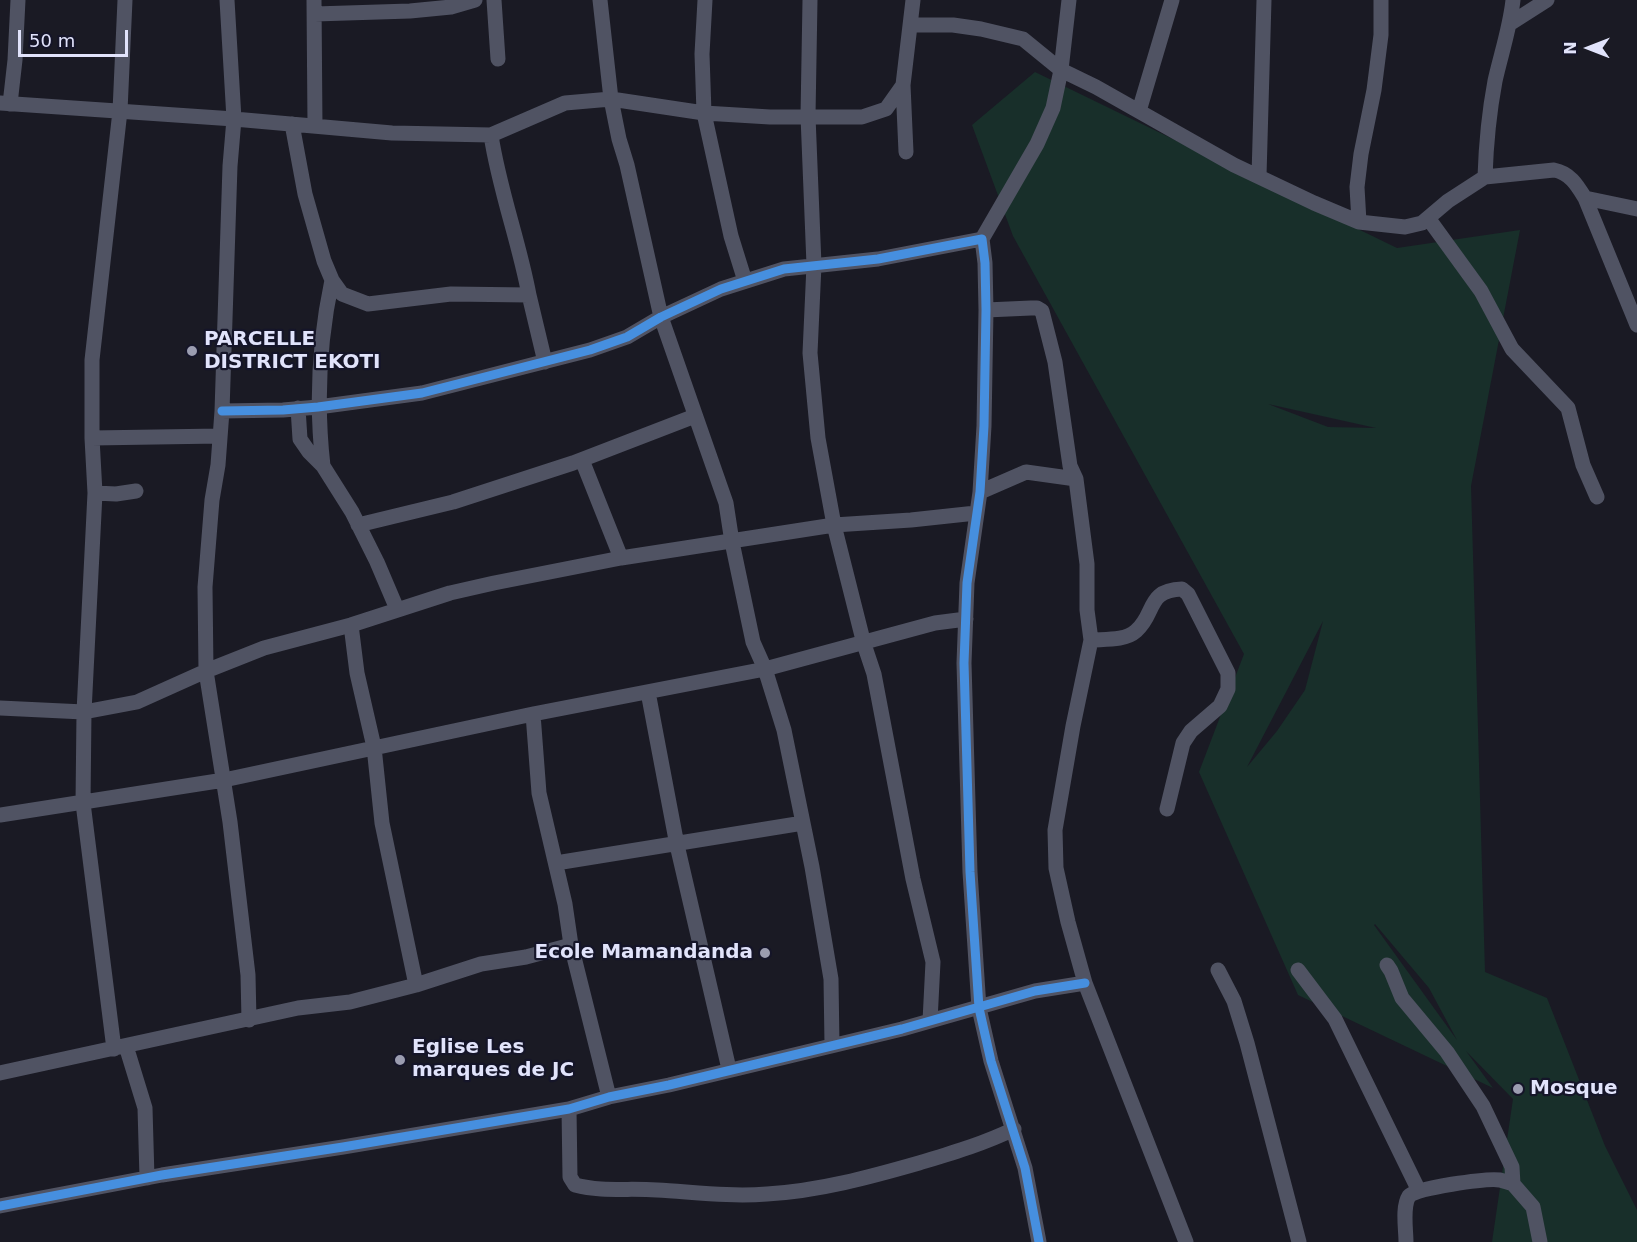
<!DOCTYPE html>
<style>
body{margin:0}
#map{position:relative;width:1637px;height:1242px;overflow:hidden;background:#1a1a24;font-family:"DejaVu Sans",sans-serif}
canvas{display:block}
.north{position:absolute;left:1559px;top:18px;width:60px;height:60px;-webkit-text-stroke:4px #151529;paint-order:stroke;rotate:270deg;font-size:16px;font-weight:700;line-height:24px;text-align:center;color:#e1e3fb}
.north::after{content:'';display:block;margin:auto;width:21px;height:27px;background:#e1e3fb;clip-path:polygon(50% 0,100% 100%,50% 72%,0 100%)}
.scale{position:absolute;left:18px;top:30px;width:110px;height:27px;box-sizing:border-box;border:3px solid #e1e3fb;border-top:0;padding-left:8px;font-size:18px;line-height:21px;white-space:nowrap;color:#e1e3fb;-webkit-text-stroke:4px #151529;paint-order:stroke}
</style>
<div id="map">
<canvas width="1637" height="1242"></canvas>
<div class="north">N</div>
<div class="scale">50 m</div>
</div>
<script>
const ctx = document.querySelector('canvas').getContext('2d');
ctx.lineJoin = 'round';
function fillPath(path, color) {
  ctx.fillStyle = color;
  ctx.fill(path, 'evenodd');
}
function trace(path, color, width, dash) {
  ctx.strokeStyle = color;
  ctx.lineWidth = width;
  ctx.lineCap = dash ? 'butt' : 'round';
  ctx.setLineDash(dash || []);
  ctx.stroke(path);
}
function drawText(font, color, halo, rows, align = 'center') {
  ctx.font = font + ' "DejaVu Sans",sans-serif';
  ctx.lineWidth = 4.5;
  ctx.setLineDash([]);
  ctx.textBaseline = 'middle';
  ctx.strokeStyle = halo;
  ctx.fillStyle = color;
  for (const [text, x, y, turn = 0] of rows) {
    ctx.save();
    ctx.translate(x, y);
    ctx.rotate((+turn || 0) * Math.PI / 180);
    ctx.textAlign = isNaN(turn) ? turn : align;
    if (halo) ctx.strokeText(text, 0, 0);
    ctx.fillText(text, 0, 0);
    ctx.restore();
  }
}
const green = new Path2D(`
 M1035,72L1397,248L1520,230L1471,486L1485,972L1547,998L1605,1146L1637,1210V1242H1492L1513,1099L1466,1051L1493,1088L1298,995L1199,772L1244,654L1013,236L972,125ZM1268,404L1376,428L1328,427ZM1323,621L1305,690L1277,731L1247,767ZM1375,924L1429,988L1457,1040L1374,925Z`);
const minor = new Path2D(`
 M227,0L234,119L230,166L222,411L218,465L212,500L205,587L206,671L230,822L248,975L249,1020
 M314,0L315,126
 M494,0L498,59
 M600,0L611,99L619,139L627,165L661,317L726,503L732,542L753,642L765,669L784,730L812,867L831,979L832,1045
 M705,0L702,54L704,113L731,236L745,281
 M810,0L808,116L814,265L810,353L818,438L834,525L864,644L874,674L913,879L933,962L930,1021
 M315,14L410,11L451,7L475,0
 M1511,23L1547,0
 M912,25H953L981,29L1023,39L1061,70L1096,87L1234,165L1314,203L1359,222L1405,227L1422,223L1448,201L1485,177C1486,145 1489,113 1495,81C1501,54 1510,28 1513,0
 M903,85L906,152
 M0,103L234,119L392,133L491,135L565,103L611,99L704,113L770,117H862L886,109L903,85L913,0
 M10,104L15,60L18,0
 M1139,111L1172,0
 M292,124L305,194L324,261L332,280L342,294L368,304L451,294L529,295L545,362
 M491,135C499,189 519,241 529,295
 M1259,176L1264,0
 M1485,177L1554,170C1570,173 1577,185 1585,198L1637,209
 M1585,198L1637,325
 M1428,218L1481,291L1512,349L1568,408L1583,465L1597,497
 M1359,222L1357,187L1361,154L1374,90L1381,35V0
 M982,239L1037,144L1053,108L1061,70L1069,0
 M986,310L1031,308H1037L1042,311L1055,362L1070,466L1076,479
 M298,408L300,439L309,452L323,466L352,512L377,562L397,609
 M222,411L283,410L318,407L422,393L590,350L627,337L661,317L721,289L784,269L878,259L982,239L985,263L986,310L984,426L980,492L967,583L964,663L970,872L979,1008L991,1061L1025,1168L1039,1242
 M92,438L220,436
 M582,460L621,558
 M323,466C316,404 319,341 332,280
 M980,492L1026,472L1076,479L1087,564V610L1091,640C1105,639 1125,641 1136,631C1156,614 1146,590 1182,589L1188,594L1228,673V689L1220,706L1191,731L1183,743L1167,809
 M95,493L116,494L136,491
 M358,525L453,502L573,463L695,416
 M351,625L357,673L374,747L382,823L416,985
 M1091,640L1073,726L1055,830L1056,868L1068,922L1085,983L1186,1242
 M648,692L677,845L729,1069
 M0,708L84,712L137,702L206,671L264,648L351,625L450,593L494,583L621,558L834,525L911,520L976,513
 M533,714L539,793L565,904L571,945L609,1097
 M0,815L224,780L533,714L765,669L935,623L966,619
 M556,863L803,823
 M1387,965L1391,971L1402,998L1447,1052L1483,1106L1512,1167L1513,1184L1533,1207L1540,1242
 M1218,970L1234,1001L1247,1043L1299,1242
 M1298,970L1335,1019L1419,1191
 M126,1046L145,1108L147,1178
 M114,1049L83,803L84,712L95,493L92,438V360L120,111L125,0
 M0,1073L298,1008L350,1002L416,985L481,964L526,957L571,945
 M569,1109L570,1177L575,1185C602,1192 629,1188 657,1190C693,1192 730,1197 767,1194C819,1191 870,1177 919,1163C952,1153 983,1144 1014,1129
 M0,1206L162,1175L343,1147L569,1109L609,1097L669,1085L902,1029L1035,991L1085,983
 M1406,1242C1406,1229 1402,1207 1409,1196C1415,1188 1487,1178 1500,1180C1504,1181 1509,1183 1513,1184`);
const cycleway = new Path2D(`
 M222,411L283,410L318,407L422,393L590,350L627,337L661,317L721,289L784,269L878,259L982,239L985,263L986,310L984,426L980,492L967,583L964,663L970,872L979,1008L991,1061L1025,1168L1039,1242
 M0,1206L162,1175L343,1147L569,1109L609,1097L669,1085L902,1029L1035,991L1085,983`);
const markers = [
 [192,351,6,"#9b9db0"],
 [765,953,6,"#9b9db0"],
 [400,1060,6,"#9b9db0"],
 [1518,1089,6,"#9b9db0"]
];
const poiNames = [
 ["PARCELLE",204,340],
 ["DISTRICT EKOTI",204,363],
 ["Ecole Mamandanda",753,953,"right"],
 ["Eglise Les",412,1048],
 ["marques de JC",412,1071],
 ["Mosque",1530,1089]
];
fillPath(green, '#182f2a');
trace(minor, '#505363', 15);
trace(cycleway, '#468fdf', 9);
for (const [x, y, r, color] of markers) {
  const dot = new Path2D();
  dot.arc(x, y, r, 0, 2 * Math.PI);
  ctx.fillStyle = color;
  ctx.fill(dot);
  trace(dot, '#151529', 2);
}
drawText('bold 20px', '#e1e3fb', '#151529', poiNames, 'left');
</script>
